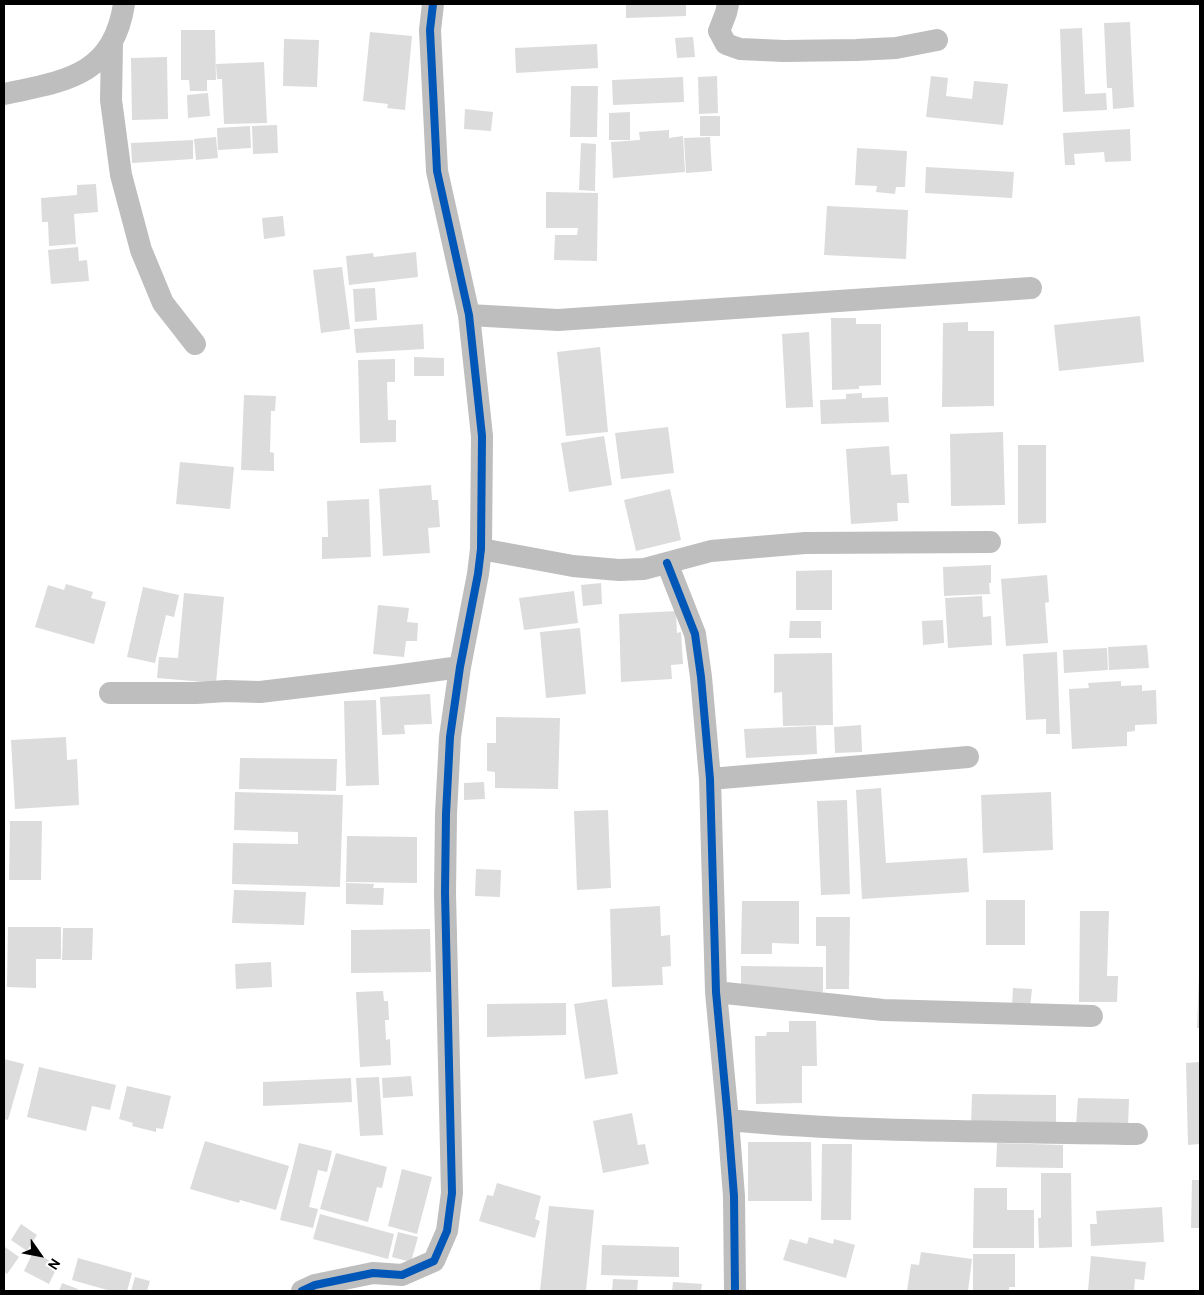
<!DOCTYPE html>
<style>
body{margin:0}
#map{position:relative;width:1204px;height:1295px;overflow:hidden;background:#fff;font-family:Overpass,sans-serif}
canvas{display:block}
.frame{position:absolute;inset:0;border:5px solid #000;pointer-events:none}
.north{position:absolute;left:15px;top:1230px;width:50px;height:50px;-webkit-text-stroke:4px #fff;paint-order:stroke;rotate:123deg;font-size:14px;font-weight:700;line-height:20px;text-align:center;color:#000}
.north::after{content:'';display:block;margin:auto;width:18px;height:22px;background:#000;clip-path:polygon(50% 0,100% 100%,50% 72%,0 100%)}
</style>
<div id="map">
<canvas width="1204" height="1295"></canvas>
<div class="frame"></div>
<div class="north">N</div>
</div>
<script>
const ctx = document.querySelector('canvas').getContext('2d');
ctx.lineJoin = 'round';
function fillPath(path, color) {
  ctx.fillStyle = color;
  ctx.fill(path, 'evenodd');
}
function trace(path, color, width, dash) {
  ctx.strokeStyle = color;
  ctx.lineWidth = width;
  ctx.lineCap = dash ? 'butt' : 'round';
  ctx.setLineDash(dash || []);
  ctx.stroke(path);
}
const building = new Path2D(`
 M626,4H686V16L626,18Z
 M1130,22L1134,107L1113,109L1112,88H1107L1104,23Z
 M1082,28L1085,94L1106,93L1107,110L1063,112L1060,29Z
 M181,30H215L216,80H207V91H190L189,80H181Z
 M370,32L412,36L405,110L387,108L388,104L363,101Z
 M693,37L695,57L677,58L675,38Z
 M284,39L319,40L317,87L283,86Z
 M597,44L598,68L516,73L515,48Z
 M167,57L168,119L132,120L131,58Z
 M264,62L267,123L224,124L222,79H217L216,64Z
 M717,76L718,113L699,114L698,77Z
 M931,76L948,78L946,96L972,99L974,81L1008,84L1003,125L926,117Z
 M683,77L684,102L613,105L612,80Z
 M571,86H598L597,137H570Z
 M208,93L210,116L188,118L187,95Z
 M465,109L493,112L491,131L464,129Z
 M630,112V140H609V113Z
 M700,116H720V136H700Z
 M277,125L278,153L253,154L252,126Z
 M250,126L251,148L218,150L217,128Z
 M1130,129L1131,161L1105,162L1104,152L1074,154L1075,165H1065L1063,133Z
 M669,130V138L683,136L685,172L613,178L611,142L640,140L639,132Z
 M216,137L218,158L196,160L194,139Z
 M710,137L712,171L686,173L684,138Z
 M193,140V159L132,163L131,143Z
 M581,143L596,144L595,191L579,190Z
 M857,148L907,151L905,187H896L895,194L876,192L877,186L855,185Z
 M926,167L1014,172L1012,198L925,193Z
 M96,184L98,212L74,214L76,244L49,246L48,222H42L41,198L77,195V185Z
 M546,192L598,193L597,261L554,260L555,235H577L578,228H546Z
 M827,206L908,210L906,259L824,255Z
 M283,216L285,236L264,239L262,218Z
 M78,247L79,261L87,260L89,281L51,284L48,250Z
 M416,252L418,277L349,285L346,256L373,253L374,257Z
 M342,267L350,329L321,333L313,270Z
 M375,288L377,320L355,322L353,289Z
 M1140,316L1144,362L1059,371L1054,325Z
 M831,318H856V324H881V385L859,386V389L832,390Z
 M968,322V331H994V406L942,407L943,323Z
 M423,324L424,349L356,353L354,329Z
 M809,332L813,407L786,408L782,334Z
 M600,347L608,432L566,436L557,352Z
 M414,357L444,358V376H414Z
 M395,359V382H387L388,420H396V442L360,443L358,360Z
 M862,393V398L888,397L889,422L821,424L820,400L846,399V394Z
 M244,395L276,396L275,411H271L270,452L274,453V471L241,470Z
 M668,427L674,473L621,479L615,433Z
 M1003,432L1005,505L951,506L950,434Z
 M604,436L612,485L569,492L561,443Z
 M1018,445H1046V523L1018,524Z
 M889,446L891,475L907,474L909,503H897L898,521L851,524L846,449Z
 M180,462L234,467L230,509L176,504Z
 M431,485L432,500H438L440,527L428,528L430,553L383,556L379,489Z
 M670,489L681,540L636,551L624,500Z
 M369,499L371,557L322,559V537H328L327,501Z
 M991,565V583H989L990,594L944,596L943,567Z
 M832,570V610H796V571Z
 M1047,575L1049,602L1045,603L1048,643L1006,646L1001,579Z
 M601,583L602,604L583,606L581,585Z
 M66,584L93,592L91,598L106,602L94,644L35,627L48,585L64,590Z
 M143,587L179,595L174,617L166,615L155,663L127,657Z
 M574,591L578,623L524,630L519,598Z
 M184,593L224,597L216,683L157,678L159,657L178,658Z
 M982,596L983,617L991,616L992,645L948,648L945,598Z
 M378,605L409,608L407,622L418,623L417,641H406L404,657L373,654Z
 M676,611L677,633L681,632L683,664L671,665L672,679L621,682L619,614Z
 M943,620L944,643L923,645L922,621Z
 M790,621H821V638H789Z
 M580,628L586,694L546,698L540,632Z
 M1147,645L1149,668L1109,670L1108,647Z
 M1107,648L1108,670L1064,673L1063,650Z
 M1057,652L1060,734H1046V719L1026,720L1023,654Z
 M832,653L833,725L783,726L782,692L774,693V654Z
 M1121,681V686L1142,685V691L1156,690L1157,724L1135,725V731L1127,732V746L1072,749L1069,689L1089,688L1088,683Z
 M430,694L432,724L404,725L405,734L382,735L380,697Z
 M376,700L379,785L346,786L344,701Z
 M496,717L560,718L558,789L495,788V772L487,771V743H496Z
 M861,725L862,752L835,753L834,727Z
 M816,726L817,754L746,758L744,729Z
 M66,737L67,760L77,759L79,805L15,809L11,740Z
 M240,758L337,759L336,791L239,789Z
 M484,782L485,799L464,800V783Z
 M881,788L886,863L967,858L969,892L862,899L856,790Z
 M235,792L343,795L340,887L232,884L233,843L298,844V832L234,830Z
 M1051,792L1053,850L983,853L981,795Z
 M847,800L850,894L821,895L817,801Z
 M608,810L611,888L577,890L574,811Z
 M10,821H42L41,880H9Z
 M347,836L417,837V883L346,882Z
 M476,869L501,870L500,897L475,896Z
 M346,883L374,884L373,888H384L383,905L346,904Z
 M234,890L306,892L304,925L232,923Z
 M986,900H1025V945H986Z
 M742,901H799V944L772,943V954H741Z
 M660,906L661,936L670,935L671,966L662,967L663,985L612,987L610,909Z
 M1080,911H1109L1107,976H1118L1117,1002H1079Z
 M816,917H850L849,989H826V946H816Z
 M8,927H61V959H36V988L7,987Z
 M63,928H93L92,960H62Z
 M430,929L431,972L351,973V930Z
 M271,962L272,987L236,989L235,964Z
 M741,966L823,967V992L741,991Z
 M1199,975H1200V1028H1197Z
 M1013,988L1032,989L1030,1007L1012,1005Z
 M383,991L384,1001H388L389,1020H385L386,1040L390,1039L391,1065L360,1067L356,992Z
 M607,999L618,1074L585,1079L574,1004Z
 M566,1003V1035L487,1037V1004Z
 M789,1021H816L817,1066H802V1103L756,1104L755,1036H766L767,1032H789Z
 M4,1059L24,1064L8,1120L4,1119Z
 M1200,1062V1144L1188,1145L1186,1063Z
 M39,1067L116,1085L110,1110L92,1106L86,1131L27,1117Z
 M411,1076L413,1096L383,1098L382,1078Z
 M379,1077L383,1135L360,1136L356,1078Z
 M351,1078L352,1102L263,1106V1082Z
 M127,1086L171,1096L163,1129L156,1128V1132L132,1126L133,1123L119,1119Z
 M972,1094L1056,1095V1126H971Z
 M1078,1098L1129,1099L1128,1127L1076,1125Z
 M632,1113L638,1145L645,1144L649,1164L603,1173L593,1121Z
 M205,1141L289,1166L276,1210L240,1200L239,1203L190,1189Z
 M748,1142H811L812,1201H748Z
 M299,1143L332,1151L327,1172L318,1170L309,1207L318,1209L313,1228L280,1220Z
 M997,1143L1063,1145V1168L996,1167Z
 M822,1144H852L851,1220H821Z
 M336,1153L387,1167L382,1188L377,1187L368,1222L320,1209Z
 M402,1169L432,1177L417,1234L388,1226Z
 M1041,1173H1071L1072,1247L1039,1248L1038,1218H1041Z
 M1192,1180H1200V1228H1191Z
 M497,1183L541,1196L535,1219L540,1221L535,1238L479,1221L487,1195L493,1196Z
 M974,1188H1007V1210H1034V1248H973Z
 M549,1206L594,1210L586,1291H540Z
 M1162,1207L1164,1242L1091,1246L1090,1224H1097L1096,1211Z
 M320,1214L394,1234L388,1259L313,1239Z
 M21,1224L37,1235L27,1251L11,1240Z
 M398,1232L418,1237L411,1262L392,1257Z
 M809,1237L833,1244L834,1239L855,1245L846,1278L783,1260L790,1239L807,1244Z
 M602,1245L679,1247V1277L601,1275Z
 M5,1247L19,1257L7,1274L4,1272Z
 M33,1252L58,1265L49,1284L24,1271Z
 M921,1252L972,1259L968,1291H907L911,1264L919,1265Z
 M973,1254H1015V1287H1009V1291H973Z
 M1091,1256L1146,1262L1144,1280L1135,1279L1134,1291H1088Z
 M78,1258L132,1273L127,1291H111L72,1280Z
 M135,1277L150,1281L147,1291H131Z
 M613,1279L638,1280L637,1291H612Z
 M673,1282L702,1284L701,1291H672Z
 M62,1283L78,1289L77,1291H59Z`);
const minor = new Path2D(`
 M728,4L726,13L719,31L726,44L740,49L784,51L856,50L896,48L937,40
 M112,43L111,100L121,175L141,250L163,303L195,344
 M4,94C65,81 113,76 124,4
 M469,315L558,320L1031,288
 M481,549L573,566L619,570L644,569L711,551L805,543L990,542
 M667,563L695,634L701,677L710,779L716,992L728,1120L734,1196L735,1291
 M110,693H196L226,691L260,692L394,676L460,667
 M710,779L968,757
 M716,992L883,1010L1092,1016
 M728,1120C864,1133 1000,1131 1137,1134
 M302,1291L315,1285L373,1273L402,1275L434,1261L447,1231L452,1193L445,893L446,814L450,737L460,667L478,574L481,549L482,436L469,315L437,171L430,30L433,4`);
const cycleway = new Path2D(`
 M667,563L695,634L701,677L710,779L716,992L728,1120L734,1196L735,1291
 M302,1291L315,1285L373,1273L402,1275L434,1261L447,1231L452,1193L445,893L446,814L450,737L460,667L478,574L481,549L482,436L469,315L437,171L430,30L433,4`);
fillPath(building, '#dcdcdc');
trace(minor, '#bebebe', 22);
trace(cycleway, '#0057b8', 8);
</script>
